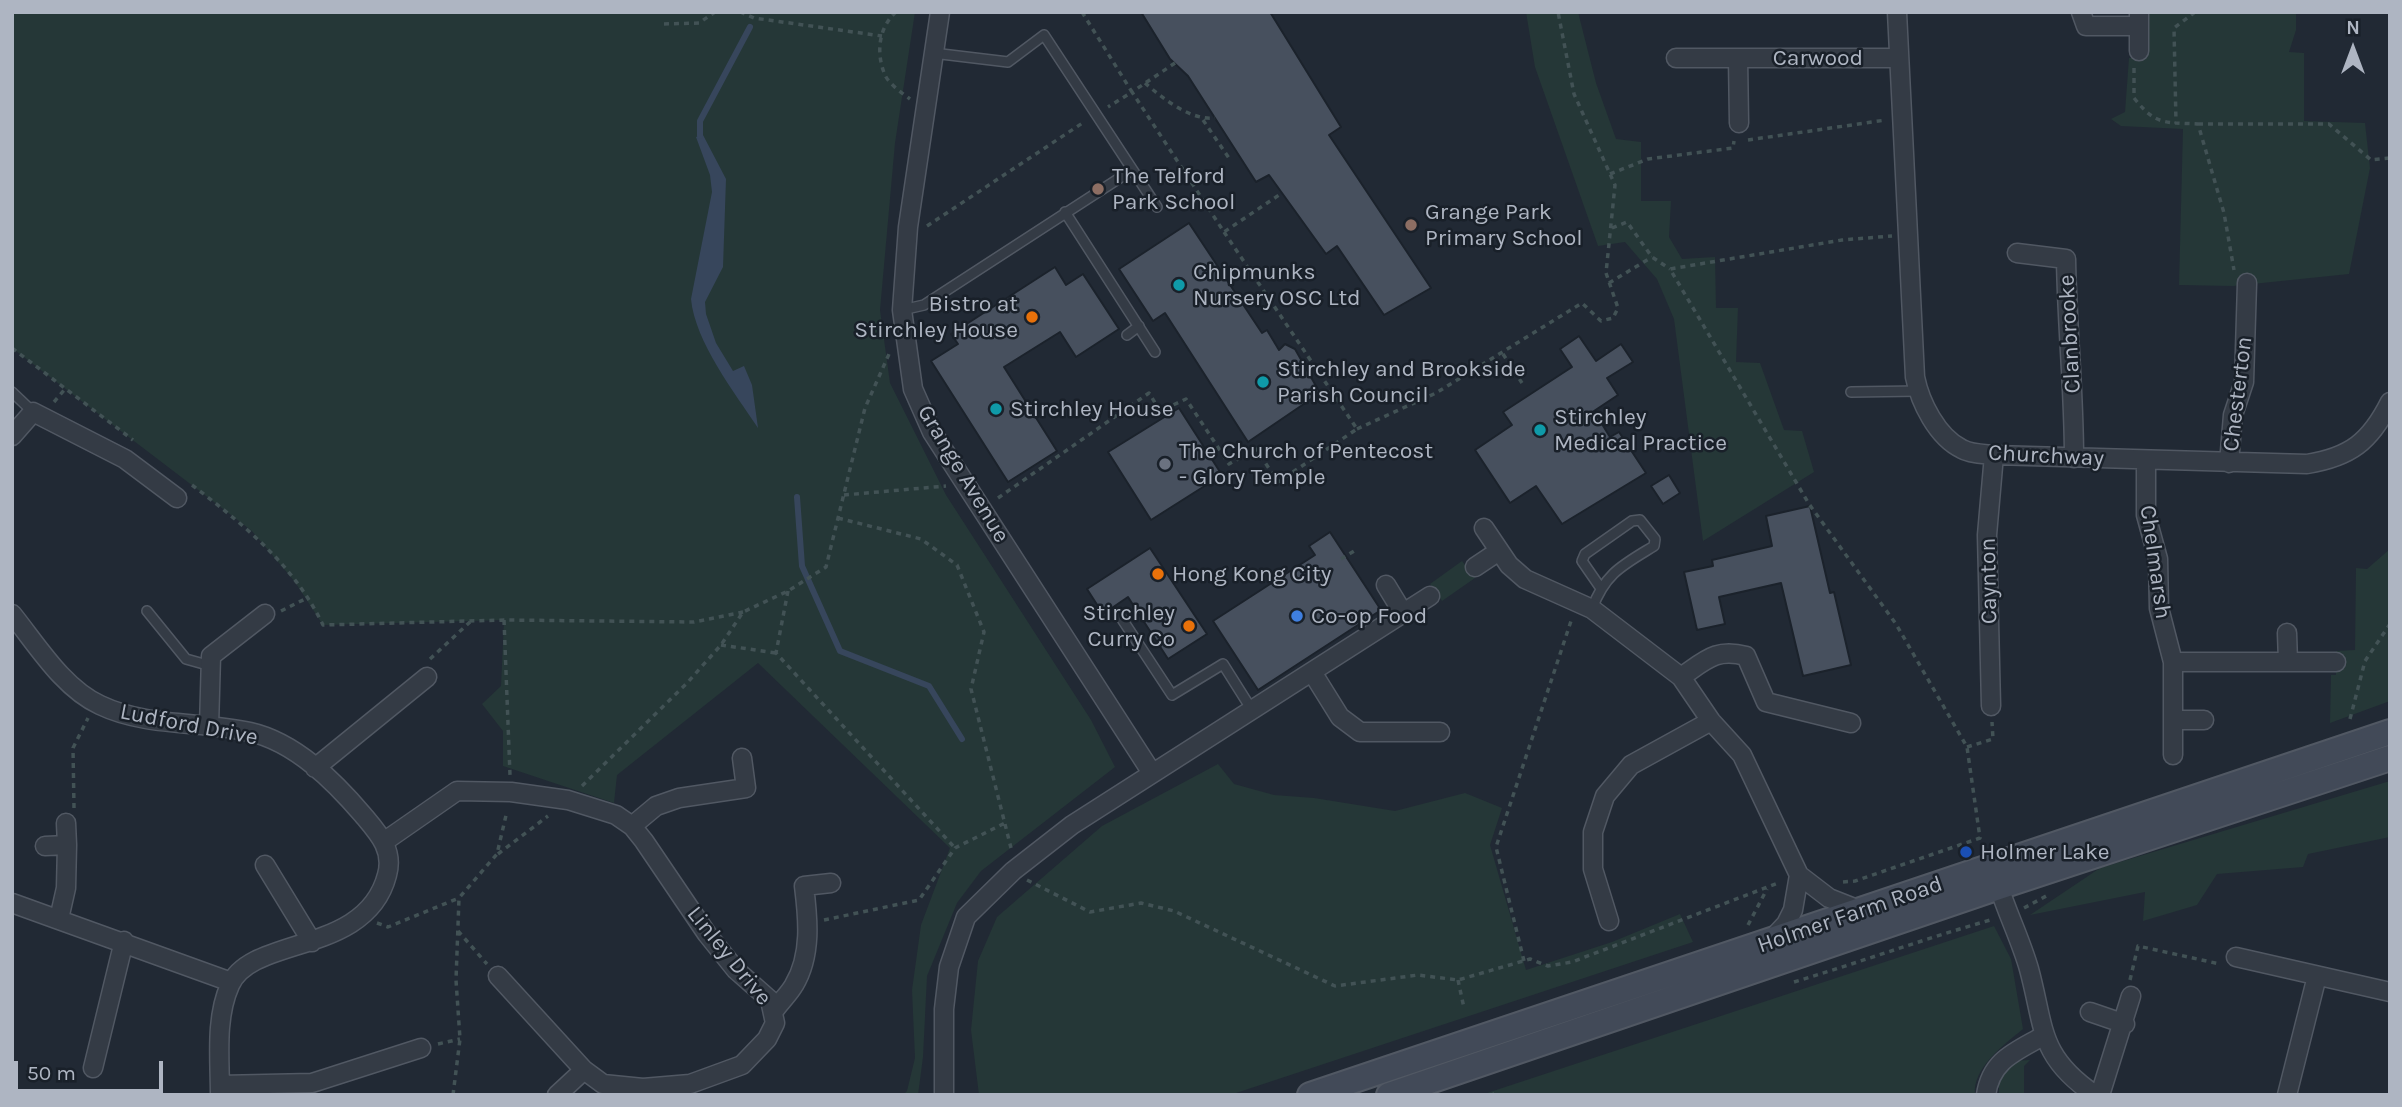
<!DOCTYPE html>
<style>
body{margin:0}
#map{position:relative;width:2402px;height:1107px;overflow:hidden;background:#212934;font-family:Karla,sans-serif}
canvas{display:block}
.frame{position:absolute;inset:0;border:14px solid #aeb5c2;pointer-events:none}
.north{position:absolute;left:2318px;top:14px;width:70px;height:70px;-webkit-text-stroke:5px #192029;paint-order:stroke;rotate:0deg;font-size:19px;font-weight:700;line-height:28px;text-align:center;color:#aeb5c2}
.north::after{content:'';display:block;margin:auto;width:24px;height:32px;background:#aeb5c2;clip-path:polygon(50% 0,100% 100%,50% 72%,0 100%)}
.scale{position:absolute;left:14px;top:1061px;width:149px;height:32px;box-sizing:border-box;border:4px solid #aeb5c2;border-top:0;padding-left:9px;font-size:21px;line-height:24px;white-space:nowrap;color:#aeb5c2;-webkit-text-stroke:5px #192029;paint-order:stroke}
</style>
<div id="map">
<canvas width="2402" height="1107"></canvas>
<div class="frame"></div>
<div class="north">N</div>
<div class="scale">50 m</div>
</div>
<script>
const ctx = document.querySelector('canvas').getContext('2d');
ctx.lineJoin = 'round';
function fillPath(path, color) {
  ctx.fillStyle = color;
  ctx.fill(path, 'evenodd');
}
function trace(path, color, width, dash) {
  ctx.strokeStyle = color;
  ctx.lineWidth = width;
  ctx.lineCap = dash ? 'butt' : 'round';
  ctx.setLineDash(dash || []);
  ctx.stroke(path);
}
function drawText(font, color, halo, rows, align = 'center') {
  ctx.font = font + ' Karla,sans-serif';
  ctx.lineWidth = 5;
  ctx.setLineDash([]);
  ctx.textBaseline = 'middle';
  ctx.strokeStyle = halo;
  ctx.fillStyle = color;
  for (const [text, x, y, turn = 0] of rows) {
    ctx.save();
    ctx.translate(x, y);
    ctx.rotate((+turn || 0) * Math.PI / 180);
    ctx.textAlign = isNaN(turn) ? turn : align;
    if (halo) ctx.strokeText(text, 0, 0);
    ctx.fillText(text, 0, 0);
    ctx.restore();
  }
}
const green = new Path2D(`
 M12,12H915L895,143L880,310L890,383L946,495L1091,720L1115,767L981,871L957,903L927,976L923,1057L918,1095H903L907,1091L915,1058L912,990L921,925L950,848L758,663L617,775L614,803L503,766V731L482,704L501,686L504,620L323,625L295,582L252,531L12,348Z
 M1526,12H1578L1596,83L1616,139L1641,142V201H1671L1669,237L1682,259L1715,257L1716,308H1738L1736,362L1760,363L1784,430L1802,431L1814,472L1703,541L1674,319L1657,279L1625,242L1598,246L1535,67Z
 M2144,12H2296V30L2289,52L2304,53V121L2365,123L2370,168L2349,274L2233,286L2179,285L2183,129L2121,126L2111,119L2125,112L2129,58L2143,57Z
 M2390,549V701L2330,723L2331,675H2336V651L2355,650L2356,568L2367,569Z
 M1462,561L1475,578L1442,601L1430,584Z
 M1218,764L1234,784L1274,795L1314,798L1395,811L1465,793L1502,808L1490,845L1526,970L1612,942L1680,914L1693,942L1230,1095H979L971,1030L978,961L997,917L1102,826Z
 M2390,781V837L2308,854L2303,867L2217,874L2197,905L2143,921L2145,892L2030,915L2100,868Z
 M1994,926L2011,959L2023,1029C2005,1044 1972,1068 1975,1095H1481Z
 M2030,1060L2024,1066V1095H1999V1072L2013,1061Z`);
const water = new Path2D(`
 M703,135L726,179L723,267L705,302L706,314L716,343L733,371L744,366L752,385L758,428C735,393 695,342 691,299L712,192L710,175L696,137Z`);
const stream = new Path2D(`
 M700,136V121L750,27
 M797,497L802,566L840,651L929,686L962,739`);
const building = new Path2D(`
 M1141,12H1270L1341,127L1329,135L1431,288L1384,315L1337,246L1326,254L1269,175L1256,182L1188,76L1170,59Z
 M1189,223L1262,333L1267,330L1279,350L1285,344L1295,349L1320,393L1248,442L1165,313L1153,321L1119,269Z
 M1055,267L1066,285L1083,274L1119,329L1076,357L1060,332L1004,367L1057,451L1008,482L931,361L958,344L951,334Z
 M1579,336L1596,361L1621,344L1633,362L1607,378L1618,395L1594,411L1610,437L1619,432L1646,473L1562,524L1536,486L1510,503L1475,450L1512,425L1503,412L1572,367L1560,349Z
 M1179,408L1222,475L1151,520L1108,452Z
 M1669,475L1680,493L1663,504L1651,486Z
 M1810,506L1830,593L1834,592L1851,665L1803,676L1781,583L1719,597L1725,624L1697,630L1684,572L1713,566L1712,560L1772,546L1766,516Z
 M1330,532L1381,610L1258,690L1213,621L1315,555L1309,546Z
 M1150,548L1207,634L1168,659L1128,597L1103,614L1087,589Z`);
const path = new Path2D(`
 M740,12L754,18L882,36
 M896,12C878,28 876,54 885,75C889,84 902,93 910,99
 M1082,12L1132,92L1108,107
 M2195,12L2174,28L2176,123L2198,124L2224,213L2234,270
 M664,24L699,23L715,12
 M1175,63L1132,92L1224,232L1282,193
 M2134,68V98C2147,114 2155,122 2176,123
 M1145,83C1162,98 1191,121 1215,118
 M1203,120L1231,161
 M2198,124H2329L2371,160L2390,158
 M1748,140L1886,120
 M1610,174L1648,159L1733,148L1734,141
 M927,226L1084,122
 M1612,228L1627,222L1652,257L1670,269
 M1609,283L1652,257
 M12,348L133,440
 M1503,354L1522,383
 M54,402L65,389
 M1357,429L1436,393L1582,303L1601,321L1613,318L1618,308L1606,273L1615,185L1574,94L1558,12
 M192,485C244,525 294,565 323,625L504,620L694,622L743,612
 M844,495L946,486
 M998,498L1149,393L1160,411L1186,399L1229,464L1256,449L1278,482L1357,429L1224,232
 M838,518L921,539L957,565L984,632L971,689L1011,848
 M1341,559L1354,551
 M788,591L776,653L955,848
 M281,611L309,597
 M504,620L510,775
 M721,645L776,653
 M430,659L470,622
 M2350,719L2365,661L2390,624
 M1967,747L1993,739L1992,722
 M582,786L687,683L721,645L743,612L788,591L826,567L865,408L889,354
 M74,808L73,748L88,718
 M498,854L548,816
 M1027,880L1090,912L1141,903L1174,911L1335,986L1418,975L1458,980L1530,959L1548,966L1572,962L1778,883
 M1843,882L1855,881L1980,838L1967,747L1896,624L1809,504L1670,269L1842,240L1892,236
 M2024,908L2048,895
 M824,920L919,900L955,848L1005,823
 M377,923L388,927L459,898
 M1748,925L1767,889
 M458,931L487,964
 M1524,961L1496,847L1572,618
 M1458,980L1464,1008
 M2130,980L2138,946L2220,964
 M1794,982C1861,962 1926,938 1994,919
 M438,1044L460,1039
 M1492,1093L1493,1095
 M453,1095L460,1039L456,980L459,898L497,854L507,811`);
const lane = new Path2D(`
 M933,53L1008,62L1044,35L1157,207
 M1065,212L1155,352
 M902,310L924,305L1132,170
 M1127,335L1139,326
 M12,392L33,412
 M1851,392L1918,391
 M1592,609C1605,573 1623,565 1654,546L1655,539L1640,520L1632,521L1585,554L1582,561L1600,587
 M147,611L186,659L211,666
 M1120,616L1172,695L1223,664L1252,710`);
const street = new Path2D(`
 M940,12L908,227L902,310L913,389L932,432L1152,773
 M1897,12L1915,377C1920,402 1937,437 1962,449C1970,454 1985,454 1994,455L2307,464C2350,457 2370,442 2390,402
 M2081,12L2086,26H2139
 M2139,51V12
 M1676,58H1899
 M1738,58L1739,123
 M2017,253L2066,259C2067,326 2074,391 2074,458
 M12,436L33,412L125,459L177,498
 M2146,460V515L2158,559L2159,608L2173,662V755
 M2229,463L2233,415L2244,382L2247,283
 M1484,528L1509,565L1525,579L1592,609L1681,677L1711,721L1742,755L1799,875L1793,910L1786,924L1771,940
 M1475,567L1499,551
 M1386,585L1403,613
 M12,614C37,645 63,688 100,705C146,727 200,721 250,732C295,742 334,781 363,815C379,834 394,850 387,875C366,956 252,935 230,985C215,1018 220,1059 220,1095
 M2287,633L2288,662
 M2173,662H2336
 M1312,672L1340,717L1360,732H1440
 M1681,677C1706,660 1716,648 1746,656L1766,702L1851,723
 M1991,706L1987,535L1994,455
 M2173,720H2204
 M209,727L211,656L265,614
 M315,768L427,677
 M66,823L67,845
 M632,826L656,806L679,798L746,788L742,758
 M385,841L457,791L511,792L568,800L616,815L632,826L644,841L707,934L736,970L770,1000L775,1023L767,1039L742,1065L690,1084L643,1088L603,1084L584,1070L498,976
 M45,846L67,845L66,888L59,919
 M265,865L312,942
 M1799,875L1829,898L1862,911
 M1999,887C2008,915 2021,941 2029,969C2045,1028 2038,1056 2095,1095
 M12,903L231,982
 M1609,921L1593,869V832L1605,796L1631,765L1711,721
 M2236,957L2390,992
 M774,1011C780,1002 789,994 794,985C812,955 808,918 804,886L831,883
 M2090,1012L2125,1024
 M93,1068L124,941
 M220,1085L312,1083L421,1048
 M557,1095L584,1070
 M944,1095V1009L949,967L966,917L1013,871L1072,825L1430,596
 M1986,1095C1991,1060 2015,1052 2043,1036
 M2100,1095L2131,996
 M2287,1095L2317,976`);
const secondary = new Path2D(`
 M1310,1095L2390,732
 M1389,1095L1999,887L2390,758`);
const markers = [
 [1098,189,7,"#8d6e63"],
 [1411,225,7,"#8d6e63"],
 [1179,285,7,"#0f9aa8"],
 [1032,317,7,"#e8710a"],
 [1263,382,7,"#0f9aa8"],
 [996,409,7,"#0f9aa8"],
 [1540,430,7,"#0f9aa8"],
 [1165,464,7,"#6b7280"],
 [1158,574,7,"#e8710a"],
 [1297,616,7,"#3f7fe0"],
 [1189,626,7,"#e8710a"],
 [1966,852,7,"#1a4fb4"]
];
const streetNames = [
 ["Carwood",1818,58],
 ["Clanbrooke",2070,334,-93],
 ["Chesterton",2238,394,-83],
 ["Churchway",2046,456,3],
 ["Grange Avenue",963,474,59],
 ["Chelmarsh",2155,562,82],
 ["Caynton",1989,581,-91],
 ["Ludford Drive",189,725,11],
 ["Holmer Farm Road",1850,915,-19],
 ["Linley Drive",729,956,51]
];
const poiNames = [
 ["The Telford",1112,176],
 ["Park School",1112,202],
 ["Grange Park",1425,212],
 ["Primary School",1425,238],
 ["Chipmunks",1193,272],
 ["Nursery OSC Ltd",1193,298],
 ["Bistro at",1018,304,"right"],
 ["Stirchley House",1018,330,"right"],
 ["Stirchley and Brookside",1277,369],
 ["Parish Council",1277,395],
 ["Stirchley House",1010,409],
 ["Stirchley",1554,417],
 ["Medical Practice",1554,443],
 ["The Church of Pentecost",1179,451],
 ["- Glory Temple",1179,477],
 ["Hong Kong City",1172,574],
 ["Stirchley",1175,613,"right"],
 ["Curry Co",1175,639,"right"],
 ["Co-op Food",1311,616],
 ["Holmer Lake",1980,852]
];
fillPath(green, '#253737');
fillPath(water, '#37465c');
trace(stream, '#37465c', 6);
fillPath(building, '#47505e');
trace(building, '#1b222b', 2);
trace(lane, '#515863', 12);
trace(street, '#515863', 21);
trace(secondary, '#515863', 28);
trace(path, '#425255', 3.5, [5, 5]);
trace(lane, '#343b45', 9);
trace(street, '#343b45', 18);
trace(secondary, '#424a58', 24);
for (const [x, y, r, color] of markers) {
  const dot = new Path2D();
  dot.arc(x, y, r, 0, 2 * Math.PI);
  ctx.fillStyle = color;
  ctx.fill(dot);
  trace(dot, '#192029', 2.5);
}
drawText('23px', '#aeb5c2', '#192029', streetNames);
drawText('23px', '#aeb5c2', '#192029', poiNames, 'left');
</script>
